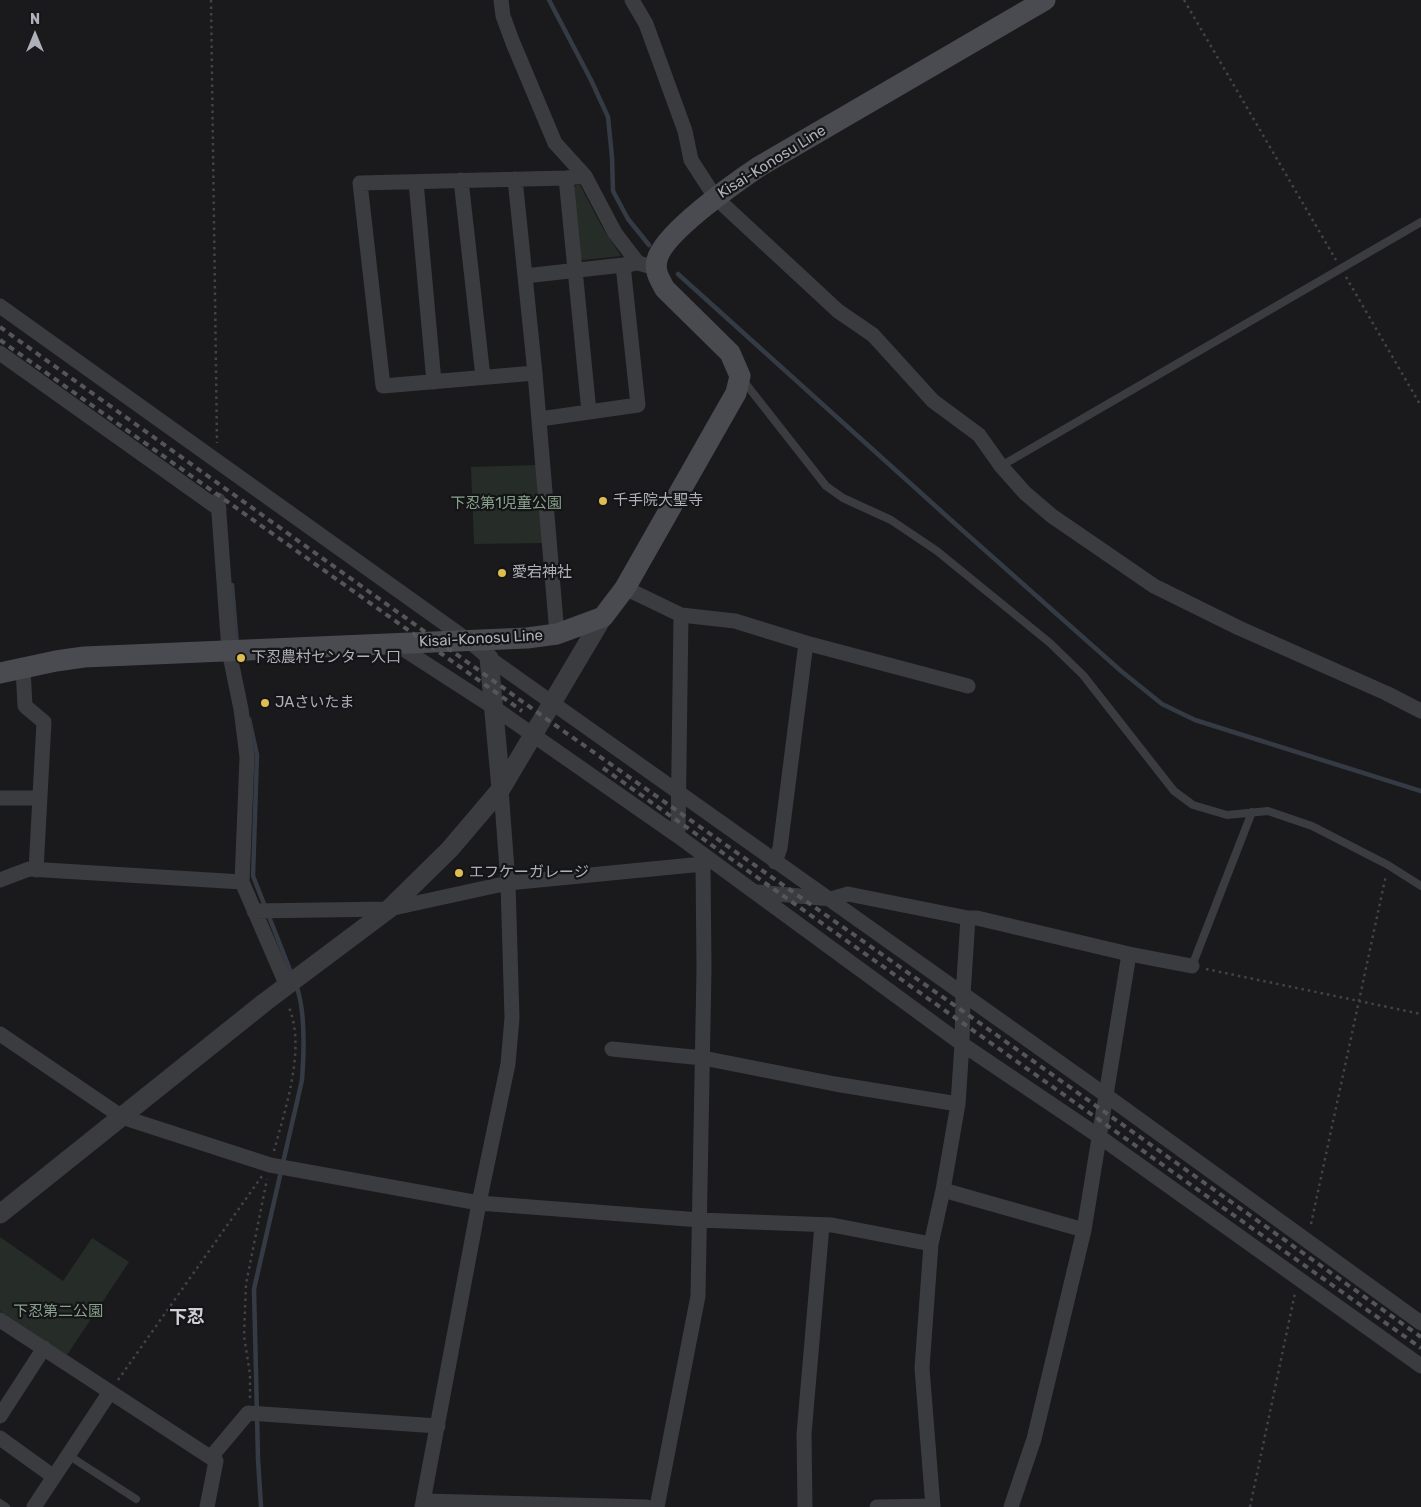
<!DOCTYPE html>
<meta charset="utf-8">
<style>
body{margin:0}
#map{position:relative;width:1421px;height:1507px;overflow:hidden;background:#1a1a1c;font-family:Rubik,sans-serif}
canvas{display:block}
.north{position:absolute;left:10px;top:10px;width:50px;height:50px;-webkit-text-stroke:4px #151517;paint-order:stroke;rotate:0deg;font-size:14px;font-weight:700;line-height:20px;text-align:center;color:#aeb0ba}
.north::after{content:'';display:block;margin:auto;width:18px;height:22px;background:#aeb0ba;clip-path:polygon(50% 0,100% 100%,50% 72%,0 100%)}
</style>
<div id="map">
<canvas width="1421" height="1507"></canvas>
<div class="north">N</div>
</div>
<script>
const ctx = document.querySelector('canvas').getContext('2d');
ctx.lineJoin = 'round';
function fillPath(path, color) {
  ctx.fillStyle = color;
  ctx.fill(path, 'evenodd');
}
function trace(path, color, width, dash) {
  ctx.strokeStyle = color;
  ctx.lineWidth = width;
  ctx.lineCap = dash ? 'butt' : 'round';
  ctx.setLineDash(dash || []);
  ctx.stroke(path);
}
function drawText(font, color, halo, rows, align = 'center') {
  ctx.font = font + ' Rubik,"Noto Sans JP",sans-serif';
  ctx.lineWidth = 4.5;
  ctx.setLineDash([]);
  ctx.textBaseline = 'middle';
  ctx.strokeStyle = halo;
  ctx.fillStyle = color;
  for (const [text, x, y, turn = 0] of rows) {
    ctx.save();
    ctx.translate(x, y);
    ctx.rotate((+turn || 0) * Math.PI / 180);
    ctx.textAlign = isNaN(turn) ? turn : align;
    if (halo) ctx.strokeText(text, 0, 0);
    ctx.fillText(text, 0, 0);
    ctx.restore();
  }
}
const green = new Path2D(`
 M576,185H580L601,225L621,256L583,260L579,256L573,190Z
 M536,465L544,543L474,544L471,467Z
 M0,1237L63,1281L92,1238L129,1262L67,1355L0,1311Z`);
const stream = new Path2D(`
 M549,0L591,80L608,117L612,157L613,191L628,219L649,245
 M678,274L952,521L1121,671L1162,704L1195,720L1421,791
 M232,585L237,645
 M249,719L257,755L253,876L292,975
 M261,1507L258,1459L254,1289L302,1080C304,1053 306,1011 296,985`);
const path = new Path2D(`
 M211,0L217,443
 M1184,0L1336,260
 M1346,277L1421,406
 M1206,969L1421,1014
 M274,1151C285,1109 307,1047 288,1005
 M1311,1224L1386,875
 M118,1380L262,1176
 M250,1398V1374L244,1336L246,1284L267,1179
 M1250,1507L1295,1293`);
const service = new Path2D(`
 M742,379L826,486L843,498L891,520L937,551L1050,643L1083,675L1174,791L1193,805L1227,815L1268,811L1312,826L1388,865L1421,886
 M1001,466L1421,222
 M1192,966L1252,812
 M68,1455L136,1499
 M0,1503L6,1507`);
const minor = new Path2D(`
 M501,0L503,16L513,43L555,143L585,176L615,233L638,263L656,268
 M632,0L646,24L685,131L691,160L715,197L838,311L873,335L933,401L979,435L1001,466L1025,493L1052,516L1154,586L1239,628L1386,693L1421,711
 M566,178L589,412
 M515,179L535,373
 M461,180L483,377
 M416,182L434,382
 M525,276L632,264
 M0,306L469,641L489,658L1107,1096L1421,1323
 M0,353L219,509
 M540,419L638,405L623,265
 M218,500L229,651L241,709L247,757L242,882L287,986
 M625,588L681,615L678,836
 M681,615L735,621L806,643L968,686
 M557,634L535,373L383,386L360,183L566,178L585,176
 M394,643L493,707L678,836L962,1044L1100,1137L1421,1366
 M23,668L25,706L44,722L36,870
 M0,798H40
 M775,862L780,848L806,643
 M0,880L29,869L242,882
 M757,892L831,899L848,894L968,918H977L1129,954L1192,966
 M254,911L389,909L508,883L703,864
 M0,1034L122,1117L270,1165L479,1203L700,1220L832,1225L931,1244
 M612,1049L703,1058L835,1084L958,1104
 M943,1190L1084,1230
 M0,1320L216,1461L207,1507
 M0,1416L44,1348
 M0,1438L54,1477
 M211,1457L248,1413L438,1426
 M424,1501L647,1507
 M34,1507L110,1392
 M422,1507L479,1203L508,1064L512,1018L508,883L501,789
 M657,1507L698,1296L704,969L703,864L707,857
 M805,1507L804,1434L822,1225
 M877,1507L932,1506
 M933,1507L922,1368L931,1244L943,1190L958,1104L962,1044L963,995L968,918
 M1011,1507L1034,1439L1084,1230L1129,954`);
const tertiary = new Path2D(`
 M489,658L501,789
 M0,1214L265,1002L389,909L450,849L501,789L603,617`);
const secondary = new Path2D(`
 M0,673L56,661L84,657L527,638L557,634L603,617L625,588L736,393L740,376L730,353L665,289C660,280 654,271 657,260C662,234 736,182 760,166L1045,0`);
const rail = new Path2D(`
 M0,327L562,730L974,1019L1421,1337
 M0,340L522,711
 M603,768L1421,1348`);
const markers = [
 [603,501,5,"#debe50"],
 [502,573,5,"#debe50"],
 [241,658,5,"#debe50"],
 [265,703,5,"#debe50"],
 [459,873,5,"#debe50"]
];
const streetNames = [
 ["Kisai-Konosu Line",772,162,-32],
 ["Kisai-Konosu Line",481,639,-3]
];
const poiNames = [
 ["千手院大聖寺",613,501],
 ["愛宕神社",512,573],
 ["下忍農村センター入口",251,658],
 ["JAさいたま",275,703],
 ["エフケーガレージ",469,873]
];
const parkNames = [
 ["下忍第1児童公園",506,504],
 ["下忍第二公園",58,1312]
];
const quarterNames = [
 ["下忍",187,1318]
];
fillPath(green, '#262d28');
trace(stream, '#353b44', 4.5);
trace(path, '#424347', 2.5, [2.5, 4]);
trace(service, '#3b3c40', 8);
trace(minor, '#3b3c40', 15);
trace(tertiary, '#3b3c40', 19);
trace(secondary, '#4a4b50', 21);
trace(rail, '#55565b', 4, [6, 5]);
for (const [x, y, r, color] of markers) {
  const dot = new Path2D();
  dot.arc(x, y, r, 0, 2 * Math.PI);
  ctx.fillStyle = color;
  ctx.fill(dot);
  trace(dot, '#151517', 2);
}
drawText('15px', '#aeb0ba', '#151517', streetNames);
drawText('15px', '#aeb0ba', '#151517', poiNames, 'left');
drawText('15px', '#87a28c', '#151517', parkNames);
drawText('bold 18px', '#cfd0d6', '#151517', quarterNames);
</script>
